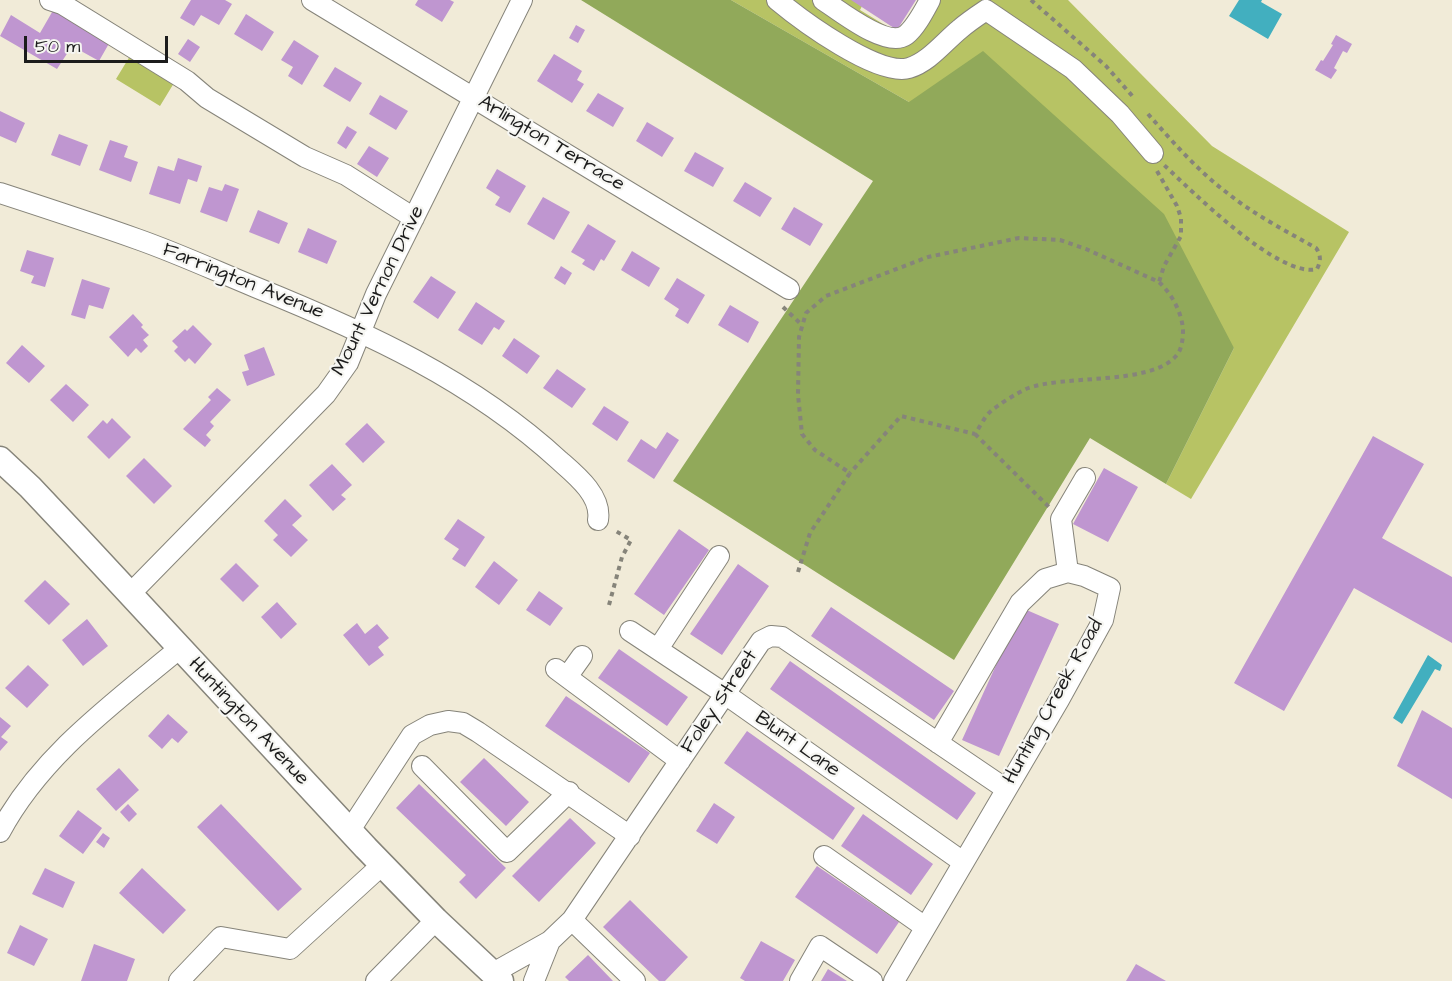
<!DOCTYPE html>
<style>
body{margin:0}
#map{position:relative;width:1452px;height:981px;overflow:hidden;background:#f1ebd8;font-family:"Architects Daughter",sans-serif}
canvas{display:block}
.scale{position:absolute;left:24px;top:36px;width:144px;height:27px;box-sizing:border-box;border:3px solid #1c1c1c;border-top:0;padding-left:8px;font-size:18px;line-height:21px;white-space:nowrap;color:#1c1c1c;-webkit-text-stroke:4px #f6f6f2;paint-order:stroke}
</style>
<div id="map">
<canvas width="1452" height="981"></canvas>
<div class="scale">50 m</div>
</div>
<script>
const ctx = document.querySelector('canvas').getContext('2d');
ctx.lineJoin = 'round';
function fillPath(path, color) {
  ctx.fillStyle = color;
  ctx.fill(path, 'evenodd');
}
function trace(path, color, width, dash) {
  ctx.strokeStyle = color;
  ctx.lineWidth = width;
  ctx.lineCap = dash ? 'butt' : 'round';
  ctx.setLineDash(dash || []);
  ctx.stroke(path);
}
function drawText(font, color, halo, rows, align = 'center') {
  ctx.font = font + ' "Architects Daughter",sans-serif';
  ctx.lineWidth = 4.5;
  ctx.setLineDash([]);
  ctx.textBaseline = 'middle';
  ctx.strokeStyle = halo;
  ctx.fillStyle = color;
  for (const [text, x, y, turn = 0] of rows) {
    ctx.save();
    ctx.translate(x, y);
    ctx.rotate((+turn || 0) * Math.PI / 180);
    ctx.textAlign = isNaN(turn) ? turn : align;
    if (halo) ctx.strokeText(text, 0, 0);
    ctx.fillText(text, 0, 0);
    ctx.restore();
  }
}
const green = new Path2D(`
 M731,0H865L860,10L906,38L928,0H1068L1212,146L1349,232L1191,499L1166,484L1234,348L909,102Z
 M130,56L174,83L160,106L116,79Z`);
const forest = new Path2D(`
 M581,0H731L909,102L983,51L1164,214L1234,348L1166,484L1090,438L954,660L673,481L873,181Z`);
const water = new Path2D(`
 M1239,0H1262L1261,2L1282,14L1268,39L1229,16Z
 M1428,655L1442,665L1440,671L1435,669L1402,724L1393,718Z`);
const building = new Path2D(`
 M191,0H225L232,4L219,25L201,15L194,26L180,18Z
 M418,0H450L454,2L442,22L415,5Z
 M851,0H916L897,30Z
 M55,7L111,40L99,61L72,46L57,69L0,36L11,15L40,33Z
 M246,14L274,32L262,51L234,34Z
 M576,25L585,30L578,43L569,38Z
 M1336,35L1352,44L1347,53L1343,51L1334,68L1337,70L1331,79L1315,70L1321,60L1323,61L1333,45L1331,44Z
 M188,39L200,47L190,62L178,54Z
 M294,40L319,56L302,85L288,76L293,67L281,60Z
 M554,54L582,71L577,80L584,84L572,103L537,81Z
 M335,67L362,83L350,102L323,86Z
 M598,93L624,108L613,127L586,111Z
 M380,95L408,111L396,130L369,114Z
 M0,111L25,123L16,143L0,136Z
 M647,122L674,138L662,157L636,141Z
 M347,126L357,132L346,149L337,143Z
 M59,134L88,145L80,166L51,155Z
 M110,140L128,146L124,157L138,162L131,182L99,170Z
 M369,146L389,158L377,177L357,164Z
 M695,152L724,168L713,187L684,171Z
 M178,158L202,166L197,182L188,179L180,204L149,194L158,166L174,171Z
 M497,169L526,186L510,213L495,205L500,197L486,188Z
 M745,182L772,198L760,217L733,201Z
 M225,184L239,189L227,222L200,212L209,187L222,191Z
 M543,197L570,212L554,240L527,224Z
 M794,207L823,224L810,246L781,229Z
 M258,210L288,223L279,244L249,232Z
 M588,224L616,241L604,261L601,259L594,271L582,264L585,260L571,252Z
 M308,228L337,241L327,264L298,252Z
 M27,250L54,258L45,287L31,283L34,276L20,271Z
 M632,251L660,268L649,287L621,270Z
 M561,266L572,273L565,285L554,278Z
 M431,276L456,292L438,319L413,302Z
 M677,278L705,295L688,324L675,316L679,309L664,299Z
 M82,279L110,288L103,309L89,305L85,319L71,315Z
 M476,302L505,321L499,330L494,327L482,345L458,330Z
 M730,305L759,322L748,343L718,325Z
 M133,314L143,325L141,327L149,335L143,340L148,346L141,353L136,348L128,357L109,337Z
 M193,325L212,344L195,364L189,358L185,362L174,351L178,347L172,341L185,329L187,331Z
 M514,338L540,356L527,374L502,356Z
 M22,345L45,366L29,383L6,363Z
 M264,347L275,375L247,386L242,372L249,370L244,355Z
 M557,369L586,389L572,408L543,388Z
 M66,384L89,405L73,422L50,400Z
 M217,388L231,400L210,422L214,426L206,435L211,440L205,447L183,429L211,400L208,397Z
 M604,406L629,422L617,441L592,424Z
 M112,418L131,437L109,459L87,437L103,420L107,424Z
 M367,423L385,442L363,463L345,444Z
 M667,432L679,440L654,479L627,461L641,439L656,449Z
 M1373,436L1424,464L1382,538L1452,577V643L1354,588L1284,711L1234,683Z
 M144,458L172,486L154,504L126,476Z
 M332,464L352,485L341,495L346,499L333,511L309,485Z
 M1104,468L1138,487L1108,542L1073,524Z
 M285,499L302,516L292,525L308,540L291,557L273,540L278,535L264,521Z
 M458,519L485,537L465,567L452,559L459,549L444,539Z
 M679,529L709,550L664,615L634,594Z
 M494,561L518,580L499,605L475,587Z
 M236,563L259,586L243,602L220,579Z
 M738,564L769,586L722,655L690,634Z
 M45,580L70,604L49,625L24,601Z
 M539,591L563,608L550,626L526,610Z
 M277,602L297,624L281,639L261,617Z
 M831,607L954,691L934,720L811,636Z
 M1022,608L1059,624L999,756L962,740Z
 M87,619L108,646L83,666L62,640Z
 M357,623L365,634L377,624L389,638L378,647L384,655L369,666L343,635Z
 M619,649L688,697L667,726L598,678Z
 M790,661L976,793L957,820L770,689Z
 M28,665L49,685L27,708L5,688Z
 M566,696L650,753L629,783L545,726Z
 M1422,710L1452,728V799L1397,766Z
 M168,714L188,732L178,743L172,738L162,749L148,736Z
 M0,717L11,726L1,737L8,742L0,751Z
 M747,731L855,808L833,840L724,763Z
 M484,758L529,802L506,826L460,782Z
 M119,768L139,790L116,811L96,789Z
 M419,784L506,868L476,899L459,882L466,875L396,808Z
 M714,803L735,817L717,844L696,831Z
 M128,804L137,814L129,822L120,812Z
 M221,804L302,889L278,911L197,827Z
 M78,810L102,828L83,854L59,836Z
 M863,814L933,864L911,895L841,846Z
 M570,818L596,843L539,902L512,876Z
 M103,833L110,838L104,848L96,842Z
 M817,866L899,922L877,954L795,897Z
 M45,868L75,882L63,908L32,894Z
 M142,868L186,910L163,934L119,893Z
 M630,900L688,957L665,981H659L603,927Z
 M20,925L48,939L34,966L7,953Z
 M761,941L795,960L783,981H745L740,978Z
 M94,944L135,959L127,981H81Z
 M588,955L613,981H569L565,977Z
 M1136,964L1166,981H1126Z
 M828,969L847,981H821Z`);
const path = new Path2D(`
 M1031,0L1106,66L1135,99
 M1148,114C1172,141 1197,170 1226,192C1253,214 1286,231 1316,248C1321,255 1321,261 1317,269C1279,279 1191,190 1164,165
 M1157,171L1177,206L1181,218V236L1164,266L1159,282
 M783,307L802,325
 M975,434L1049,507
 M798,572L810,533L850,473L815,450L802,434L798,395L799,337L806,313L826,296L928,257L1019,238L1060,240L1086,249L1159,282C1172,294 1182,313 1183,330C1183,338 1182,350 1176,356C1150,386 1063,374 1026,389C1017,393 998,405 991,411C984,417 980,427 975,434L901,416L850,473
 M609,605L622,557L631,540L614,530`);
const minor = new Path2D(`
 M50,0L62,4L187,81L207,98L305,157L346,175L414,218
 M312,0L789,289
 M777,0C801,20 878,77 909,68C929,62 944,42 960,29C968,22 977,16 986,10L1073,69L1120,114L1153,153
 M823,0C840,11 887,49 906,35C916,27 924,11 930,0
 M0,193C46,208 92,223 137,239C177,253 216,271 255,287C366,332 472,380 560,461C576,475 602,496 598,520
 M1068,572L1061,519L1085,478
 M130,594L326,394L348,363L376,294L522,0
 M630,631L725,694L963,862
 M658,649L719,556
 M556,669L680,761
 M567,677L582,656
 M422,766L507,852L569,792
 M350,830L412,735L430,725L448,721L463,723L478,732L630,836
 M0,832C41,755 114,703 180,648
 M824,856L925,927
 M572,920L635,981
 M493,973L550,941L572,920L761,641L771,636L782,637L1006,789
 M179,981L221,937L290,949L382,865
 M376,981L436,920
 M534,981L550,941
 M800,981L820,946L872,981
 M894,981L1059,700L1103,620L1110,588L1084,576L1068,572L1045,579L1020,603L938,743`);
const major = new Path2D(`
 M0,459L30,487L79,539L366,848L436,920L501,981`);
const streetNames = [
 ["Arlington Terrace",551,144,31],
 ["Farrington Avenue",243,282,22],
 ["Mount Vernon Drive",379,291,-64],
 ["Foley Street",720,702,-56],
 ["Hunting Creek Road",1054,702,-61],
 ["Huntington Avenue",248,722,47],
 ["Blunt Lane",797,745,35]
];
fillPath(green, '#b7c364');
fillPath(forest, '#91a95a');
fillPath(water, '#42afbf');
fillPath(building, '#bf96d0');
trace(minor, '#86847a', 22);
trace(major, '#86847a', 27);
trace(path, '#86847a', 4, [4.5, 4.5]);
trace(minor, '#fff', 20);
trace(major, '#fff', 24);
drawText('20px', '#1c1c1c', '#f6f6f2', streetNames);
</script>
